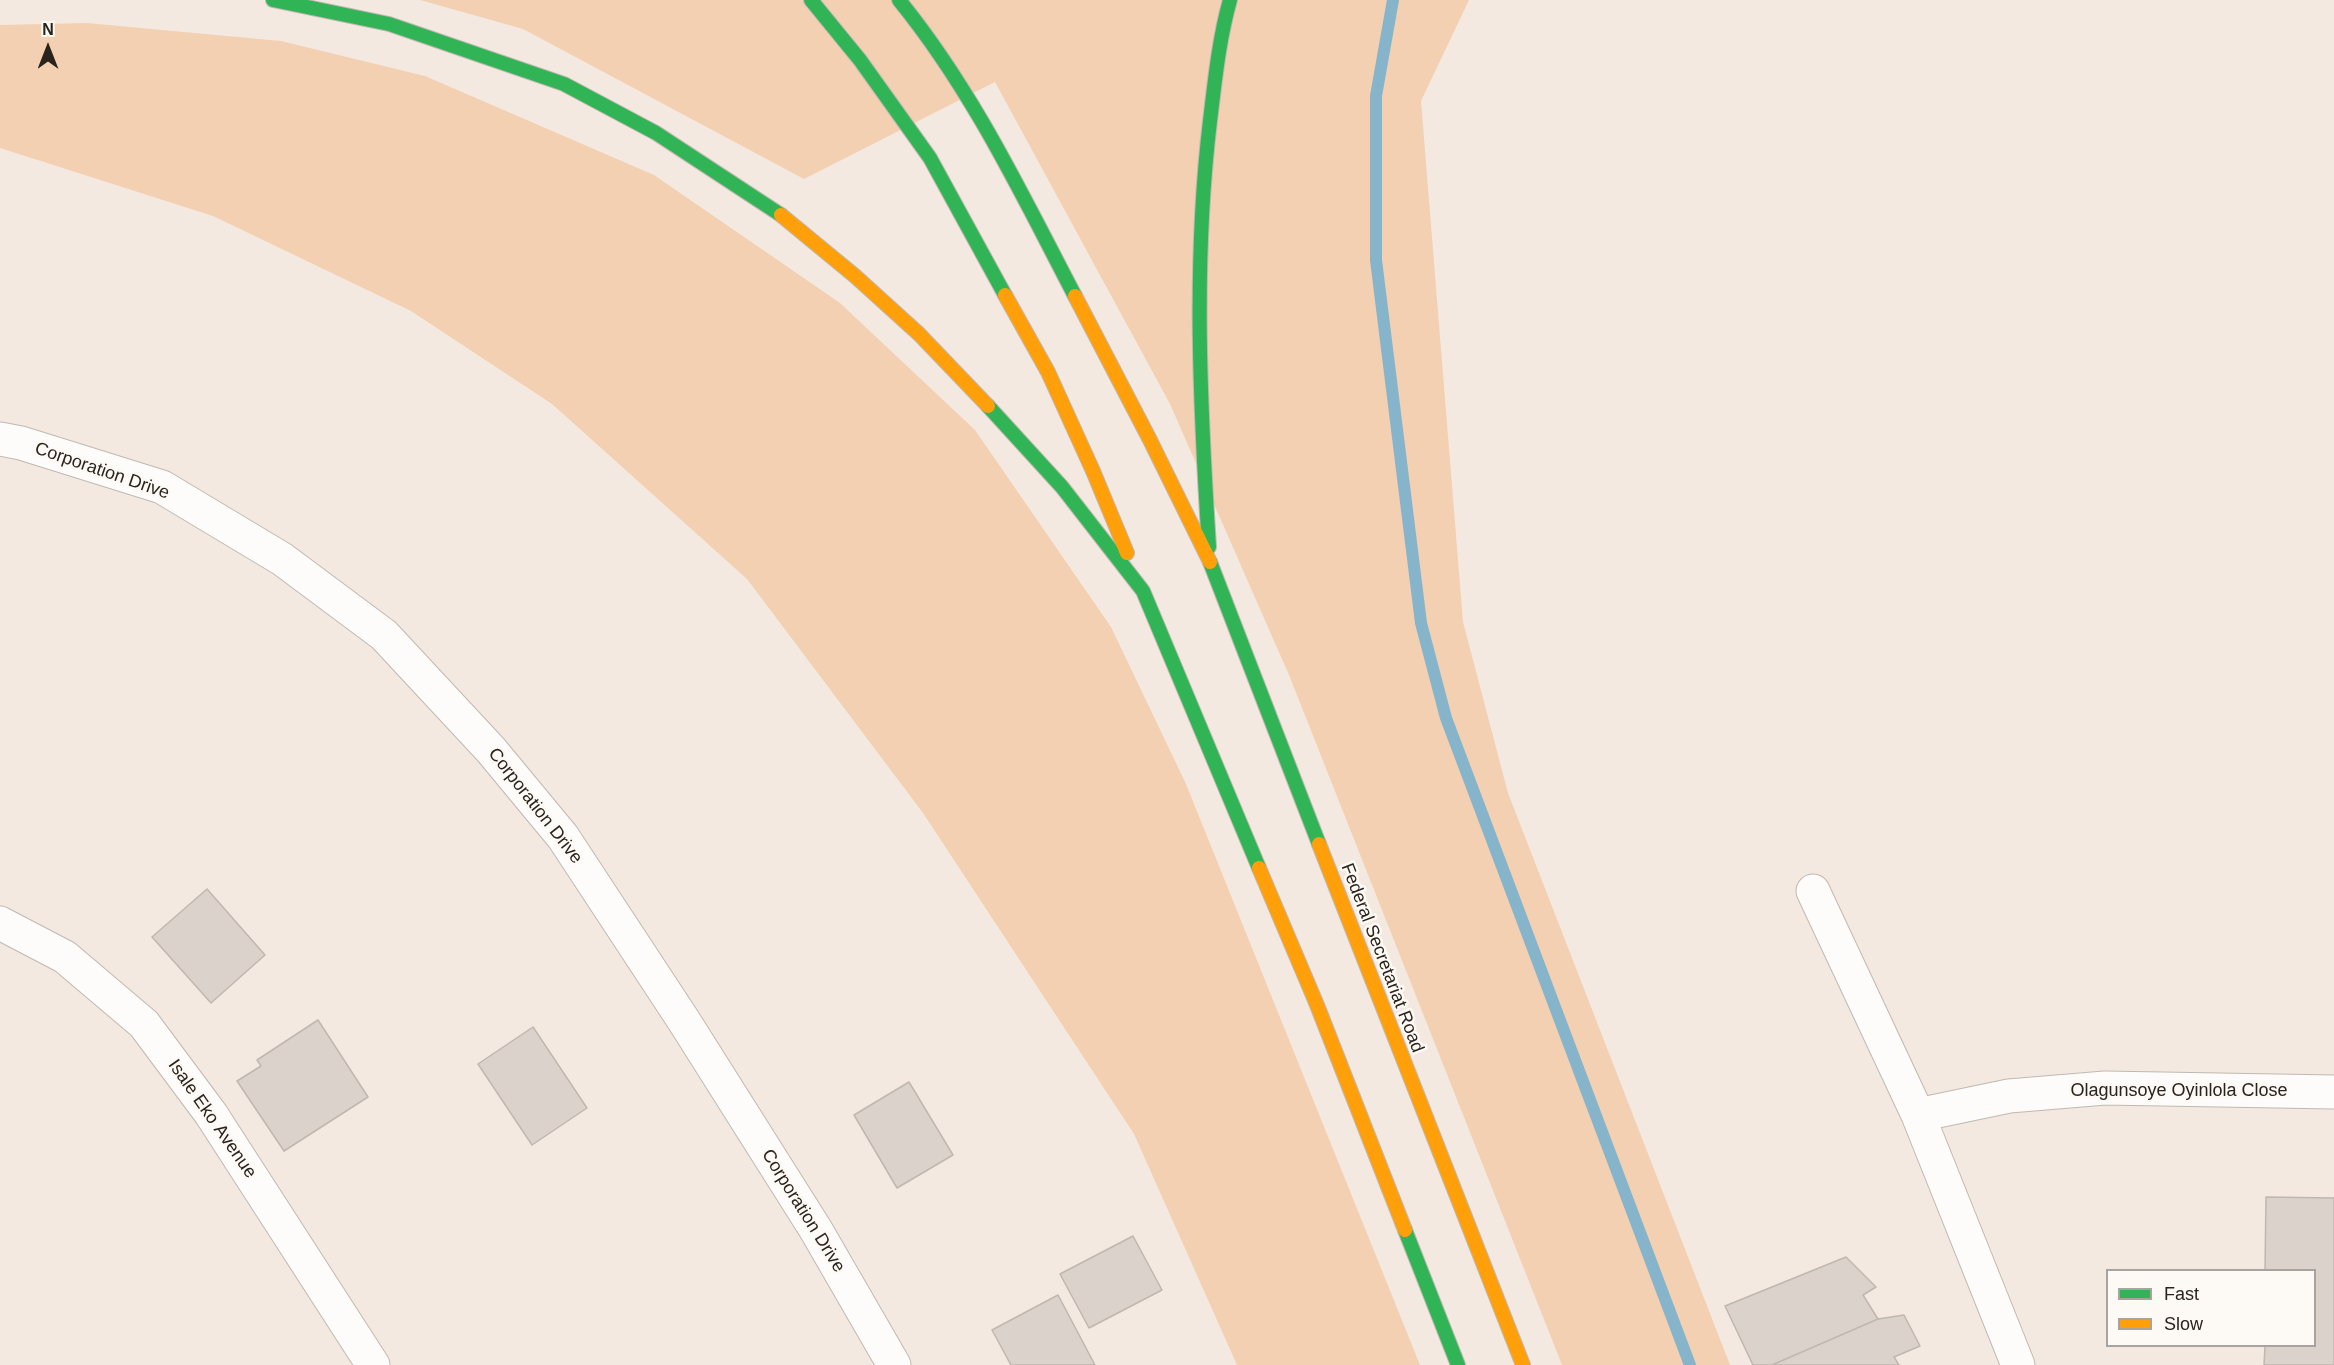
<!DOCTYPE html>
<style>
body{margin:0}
#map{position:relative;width:2334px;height:1365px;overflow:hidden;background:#f4e9e0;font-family:Helvetica,sans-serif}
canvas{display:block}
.legend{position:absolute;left:2106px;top:1269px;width:210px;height:78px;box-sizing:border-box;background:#fdf9f5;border:2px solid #a9a39f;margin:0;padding:8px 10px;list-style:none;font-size:18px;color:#2a231d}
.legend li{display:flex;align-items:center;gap:12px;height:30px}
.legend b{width:30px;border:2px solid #a9a39f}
.north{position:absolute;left:18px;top:18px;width:60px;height:60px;-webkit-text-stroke:4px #fdf9f5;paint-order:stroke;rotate:0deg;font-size:16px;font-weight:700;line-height:24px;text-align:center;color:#2a231d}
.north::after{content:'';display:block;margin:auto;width:21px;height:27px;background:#2a231d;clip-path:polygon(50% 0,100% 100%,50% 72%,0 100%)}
</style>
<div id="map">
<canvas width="2334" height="1365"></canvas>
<ul class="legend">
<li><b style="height:8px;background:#30b455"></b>Fast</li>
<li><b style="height:8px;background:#ff9f0a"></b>Slow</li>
</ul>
<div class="north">N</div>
</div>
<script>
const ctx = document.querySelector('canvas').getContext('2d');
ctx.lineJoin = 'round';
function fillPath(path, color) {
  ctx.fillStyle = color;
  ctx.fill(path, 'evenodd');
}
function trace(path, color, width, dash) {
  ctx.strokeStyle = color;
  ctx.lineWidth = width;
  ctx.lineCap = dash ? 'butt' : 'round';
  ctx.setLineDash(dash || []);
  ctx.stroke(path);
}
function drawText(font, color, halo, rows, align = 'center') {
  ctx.font = font + ' Helvetica,sans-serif';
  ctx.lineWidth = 5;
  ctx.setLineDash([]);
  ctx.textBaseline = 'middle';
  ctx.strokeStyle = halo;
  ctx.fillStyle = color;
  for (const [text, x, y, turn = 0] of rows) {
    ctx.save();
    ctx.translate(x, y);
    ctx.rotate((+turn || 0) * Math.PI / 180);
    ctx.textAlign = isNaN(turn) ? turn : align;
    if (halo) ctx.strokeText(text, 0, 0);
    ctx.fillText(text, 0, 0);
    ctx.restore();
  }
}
const green = new Path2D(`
 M420,0H1469L1421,101L1463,622L1508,793L1730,1365H1562L1289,675L1170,404L995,82L804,179L523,29Z
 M87,23L281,41L425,76L654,175L840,303L975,430L1111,627L1186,784L1420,1365H1237L1134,1134L923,813L747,579L552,404L411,311L213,216L0,148V25Z`);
const stream = new Path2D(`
 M1393,0L1376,96V260L1421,623L1446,718L1690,1365`);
const building = new Path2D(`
 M207,889L265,955L211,1003L152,937Z
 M318,1020L368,1097L284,1151L237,1081L261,1066L257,1060Z
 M533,1027L587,1108L532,1145L478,1064Z
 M909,1082L953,1155L897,1188L854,1115Z
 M2266,1197L2334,1198V1365H2264L2265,1346H2314V1270H2265Z
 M1133,1236L1162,1290L1089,1328L1060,1274Z
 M1846,1257L1876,1287L1863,1295L1878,1319L1772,1365H1753L1725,1306Z
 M1058,1295L1095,1365H1011L992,1330Z
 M1904,1315L1920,1346L1894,1357L1899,1365H1772L1878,1319Z`);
const street = new Path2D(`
 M0,439L21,443L162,487L282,559L384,635L491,750L563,837L684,1021L816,1230L894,1365
 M1813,891L1918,1115L2018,1365
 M0,923L65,957L144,1024L211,1114L373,1365
 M1918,1115L2009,1096L2105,1088L2334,1092`);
const fast = new Path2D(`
 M273,0L389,24L564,84L656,133L781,215
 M811,0L860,60L930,158L1005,295
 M899,0C973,91 1021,193 1075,296
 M988,406L1062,487L1143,591
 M1209,547C1200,405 1193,263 1210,121C1215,80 1219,39 1230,0
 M1210,562L1319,844
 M1143,591L1259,868
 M1405,1230L1458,1365`);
const slow = new Path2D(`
 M781,215L855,276L919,334L988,406
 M1005,295L1048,372L1093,471L1127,553
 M1075,296L1150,440L1210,562
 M1319,844L1523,1365
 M1259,868L1317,1005L1405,1230`);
const streetNames = [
 ["Corporation Drive",102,471,19],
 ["Corporation Drive",535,806,52],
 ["Federal Secretariat Road",1382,958,69],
 ["Olagunsoye Oyinlola Close",2179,1091],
 ["Isale Eko Avenue",212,1119,55],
 ["Corporation Drive",803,1211,58]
];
fillPath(green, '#f3d0b2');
trace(stream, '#86b4ca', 12);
fillPath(building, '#dbd2cb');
trace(building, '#bfb7b0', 1.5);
trace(street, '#c0b8b1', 35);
trace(fast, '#c0b8b1', 16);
trace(slow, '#c0b8b1', 16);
trace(street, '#fdfcfa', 33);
trace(fast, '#30b455', 14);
trace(slow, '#ff9f0a', 14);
drawText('18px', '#2a231d', '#fdf9f5', streetNames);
</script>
